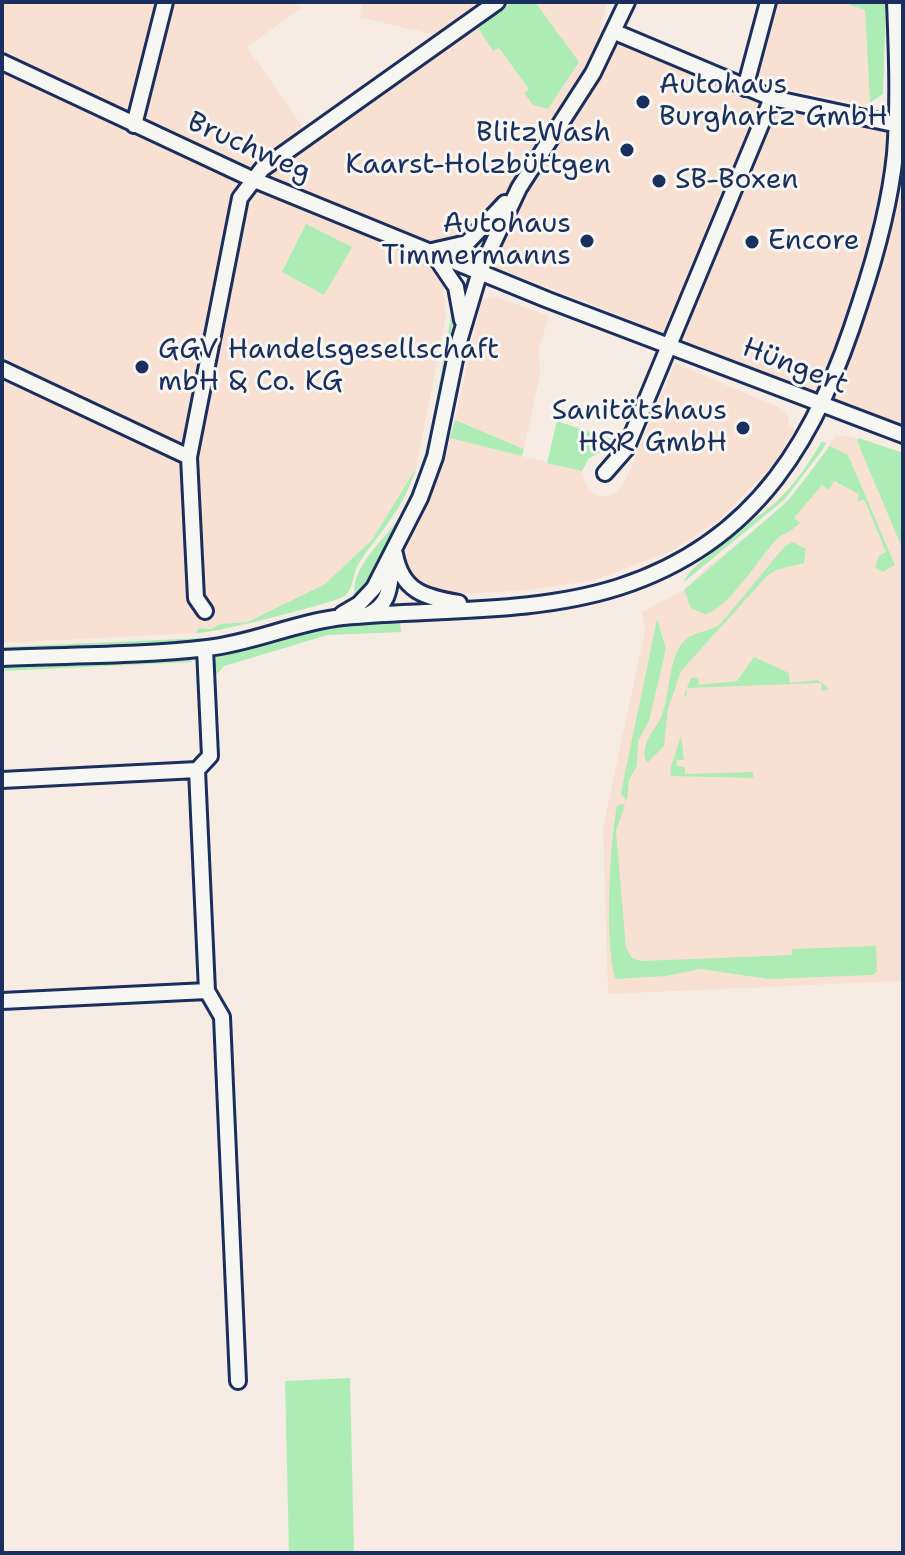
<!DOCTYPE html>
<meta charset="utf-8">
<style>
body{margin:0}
#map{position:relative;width:905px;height:1555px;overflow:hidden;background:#f7ece4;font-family:"Shantell Sans",sans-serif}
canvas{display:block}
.frame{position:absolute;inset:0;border:4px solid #1b2f5e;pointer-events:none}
</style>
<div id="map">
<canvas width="905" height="1555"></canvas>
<div class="frame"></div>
</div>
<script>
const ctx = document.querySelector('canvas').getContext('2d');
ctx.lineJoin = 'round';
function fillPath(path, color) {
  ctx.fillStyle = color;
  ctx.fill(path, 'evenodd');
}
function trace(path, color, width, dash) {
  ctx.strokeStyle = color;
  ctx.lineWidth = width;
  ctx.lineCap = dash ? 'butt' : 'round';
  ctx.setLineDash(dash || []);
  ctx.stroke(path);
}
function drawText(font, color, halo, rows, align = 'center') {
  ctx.font = font + ' "Shantell Sans",sans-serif';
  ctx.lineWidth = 6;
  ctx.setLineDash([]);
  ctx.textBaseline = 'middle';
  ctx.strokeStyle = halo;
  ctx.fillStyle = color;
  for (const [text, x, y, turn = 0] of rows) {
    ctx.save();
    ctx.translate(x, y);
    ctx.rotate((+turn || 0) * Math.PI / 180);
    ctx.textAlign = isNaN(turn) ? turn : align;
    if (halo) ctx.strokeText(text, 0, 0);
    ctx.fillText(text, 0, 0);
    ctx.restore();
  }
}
const built = new Path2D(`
 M2,2H282L303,7L247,47L312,140L505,2H607L600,31L771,102L903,132V426L462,254L443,291L446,317L416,468L372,540L325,584L248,623L222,624L212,629L199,628L196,633L2,643Z
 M363,2H483L435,35L359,17Z
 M759,2H851V6L865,10L870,103L864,105L787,89L738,71L744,68Z
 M494,296L549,316L539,349L540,374L524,449L455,420L482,299Z
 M675,363L782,409L788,415L789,424L795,429L773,465L718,521L672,551L595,580L529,590L438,595L414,585L402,552L450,438L582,471L588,489L598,496H609L618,491L625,481Z
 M835,436H850L903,453V981L608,994L603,828L645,630L642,612L684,590L705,569L770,518L804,483Z`);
const green = new Path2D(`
 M513,2H535L579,62L548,109L533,105L524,93L529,89L499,48L493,51L478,28Z
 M851,2H886L883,94L870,103L865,10L850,5Z
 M306,224L352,247L324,295L282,272Z
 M452,292L454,318L420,483L403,519L387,543L375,575L360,597L355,596C349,566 389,537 402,513C433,454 438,382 451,317Z
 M455,420L524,449L522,456L450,438Z
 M557,421L620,442L589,458L582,471L547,463Z
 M859,438L903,453V550L857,441Z
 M822,441L826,443L823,449L785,499L684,582C690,563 757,519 777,501C795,484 809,463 822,441Z
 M830,446L848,455L895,565L883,572L875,568L879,556L886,552L864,499L857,502L859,494L834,481L829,490L822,485L794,518L800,523C792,532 782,533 775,541C759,559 727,610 705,614L691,608L684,590L788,501Z
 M416,468C404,509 381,530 359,563C352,573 354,589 345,596C337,602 208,635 196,633L199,628L211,629L221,624L248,622L325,584L372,540Z
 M793,542L806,549L804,563L776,570L766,577L681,671L668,709L664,746L647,763C638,742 657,731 663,712C670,692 669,656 684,641C695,630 711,633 722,622L785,546Z
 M657,619L666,649L649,721L638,741L637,766L629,780L627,801L621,794L625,773Z
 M400,621L401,632L328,635L224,666L211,681L210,661L220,652L336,627Z
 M203,638L176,644L2,652V647Z
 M187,655L192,662L2,671V663Z
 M754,657L789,673L790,683L818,680L829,689L822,691L821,683L687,688V696L684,695L691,678L698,677L699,685L737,681Z
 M681,735L684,760H677V766L685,767V774L753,772V778L671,776L670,770Z
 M622,804L625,805L616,831L626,948L632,958L641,961L792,955V949L876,946L877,971L873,975L768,979L701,969L666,976L616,979C604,950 610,838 617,806Z
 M350,1378L354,1553H289L285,1381Z`);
const minor = new Path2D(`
 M615,32L772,98L903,126
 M2,62L252,179L548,300L903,435
 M745,88L768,2
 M134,125L165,2
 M432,251L467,243L505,203
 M435,256L456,287L462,320
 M2,369L189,457
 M605,473L626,449L772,98
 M395,554C402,592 425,597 459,603
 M205,611L196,598L189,457L240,198L262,169L497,2
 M342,614L359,604L374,588L420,498L435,457L458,345L480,271L519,188L593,73L627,2
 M369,614C392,603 389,583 393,561
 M2,658C70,655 140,656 207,648C253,643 296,622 343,617C434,608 531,615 619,587C759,542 818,435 860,303C876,255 890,204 895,154C899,104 897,52 895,2
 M197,770L207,991L222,1017L238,1381
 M197,770L210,756L205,649
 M2,780L197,770
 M2,1001L207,991`);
const markers = [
 [643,102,8,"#1b2f5e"],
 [627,150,8,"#1b2f5e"],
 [659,181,8,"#1b2f5e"],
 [587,241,8,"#1b2f5e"],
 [752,242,8,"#1b2f5e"],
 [142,367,8,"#1b2f5e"],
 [743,428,8,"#1b2f5e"]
];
const poiNames = [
 ["Autohaus",659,86],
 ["Burghartz GmbH",659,118],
 ["BlitzWash",611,134,"right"],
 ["Kaarst-Holzbüttgen",611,166,"right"],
 ["SB-Boxen",675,181],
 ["Autohaus",571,225,"right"],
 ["Timmermanns",571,257,"right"],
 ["Encore",768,242],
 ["GGV Handelsgesellschaft",158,351],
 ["mbH & Co. KG",158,383],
 ["Sanitätshaus",727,412,"right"],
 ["H&R GmbH",727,444,"right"]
];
const streetNames = [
 ["Bruchweg",249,148,24],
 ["Hüngert",795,367,21]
];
fillPath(built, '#f8e1d3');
fillPath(green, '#adedb5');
trace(minor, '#1b2f5e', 20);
trace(minor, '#f6f6f2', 14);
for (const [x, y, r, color] of markers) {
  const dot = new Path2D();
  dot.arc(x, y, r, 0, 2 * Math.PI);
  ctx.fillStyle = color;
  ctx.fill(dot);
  trace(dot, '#f6f6f2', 3);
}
drawText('28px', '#1b2f5e', '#f6f6f2', poiNames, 'left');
drawText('28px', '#1b2f5e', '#f6f6f2', streetNames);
</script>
